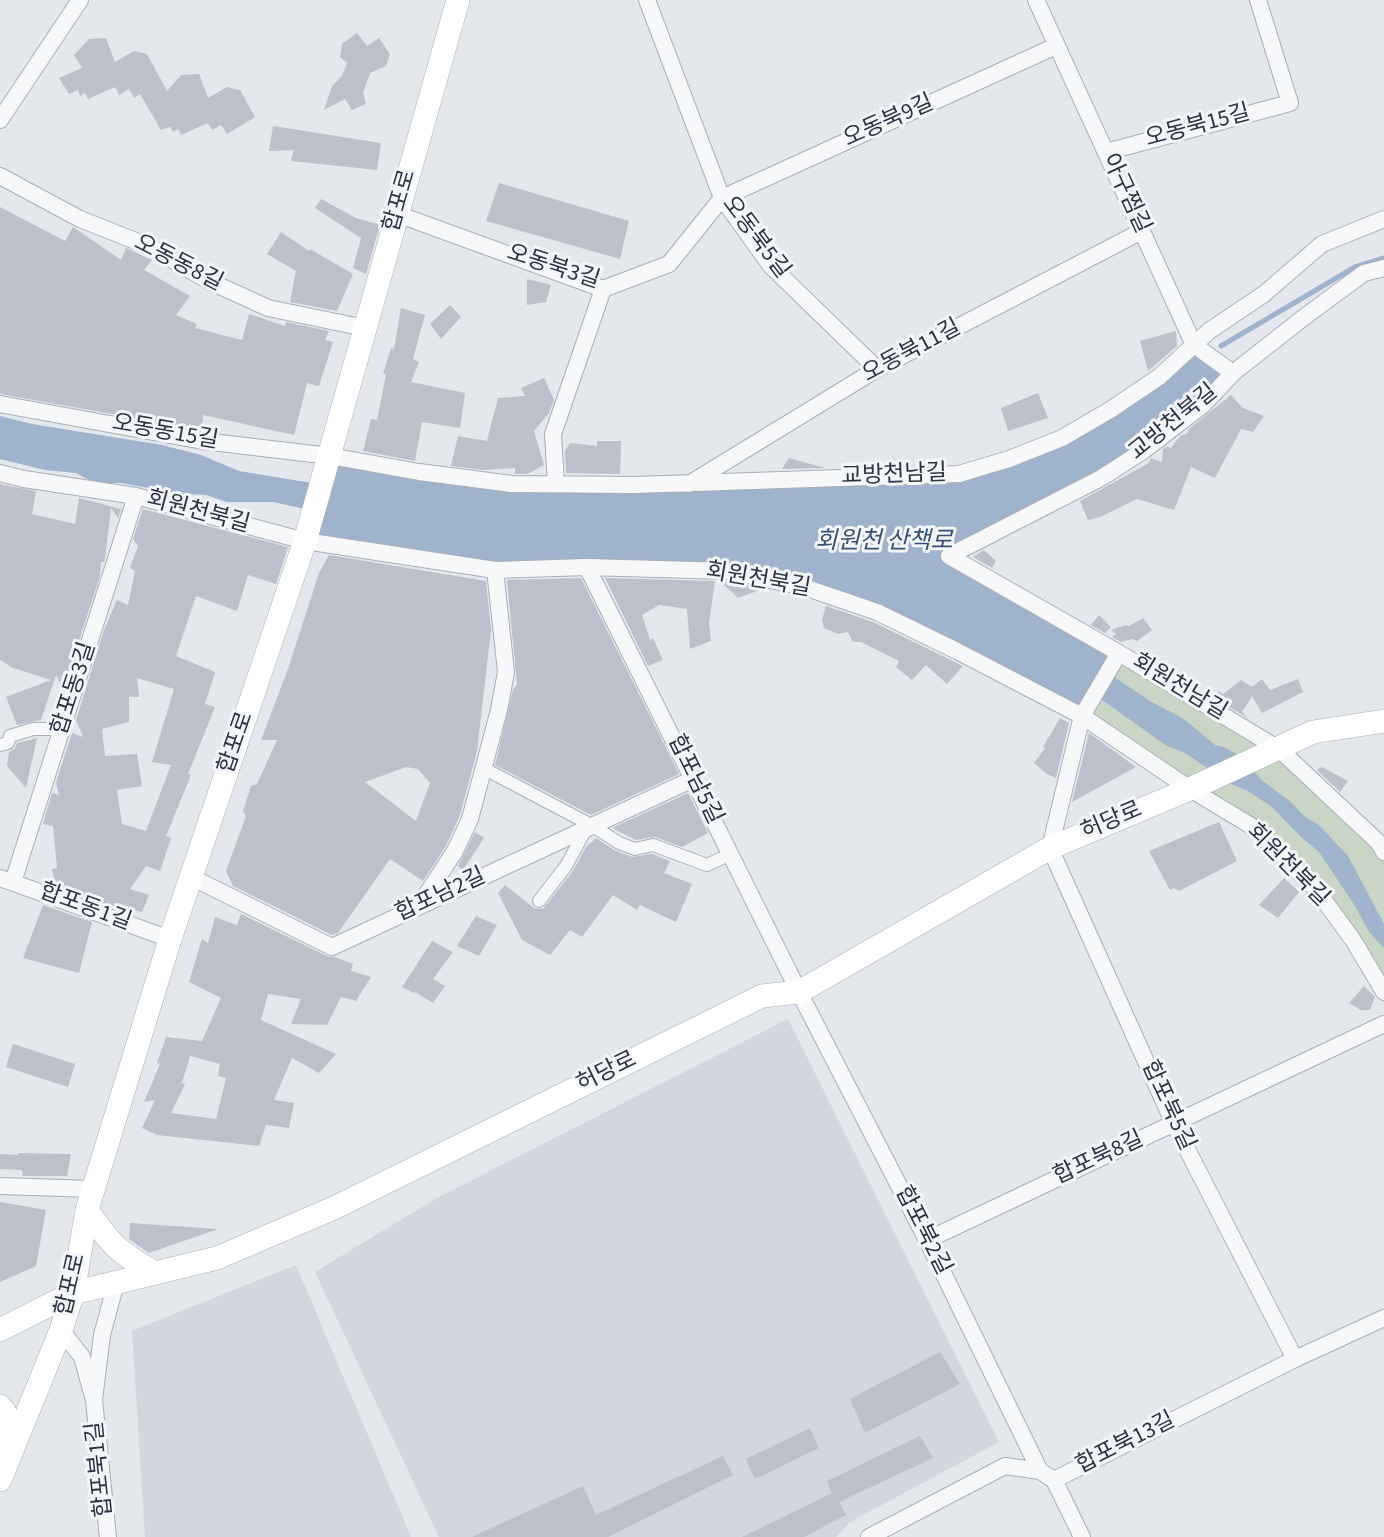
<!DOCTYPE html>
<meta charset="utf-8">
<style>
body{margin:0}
canvas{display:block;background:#e4e7ec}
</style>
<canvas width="1384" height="1537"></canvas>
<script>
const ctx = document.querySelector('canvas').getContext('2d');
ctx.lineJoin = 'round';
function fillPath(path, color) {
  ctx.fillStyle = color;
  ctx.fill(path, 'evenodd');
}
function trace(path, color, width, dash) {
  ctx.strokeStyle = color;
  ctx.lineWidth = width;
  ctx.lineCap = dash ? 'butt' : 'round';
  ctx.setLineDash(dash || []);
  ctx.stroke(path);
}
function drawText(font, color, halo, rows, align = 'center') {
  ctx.font = font + ' "Source Sans 3","Noto Sans KR",sans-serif';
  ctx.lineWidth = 6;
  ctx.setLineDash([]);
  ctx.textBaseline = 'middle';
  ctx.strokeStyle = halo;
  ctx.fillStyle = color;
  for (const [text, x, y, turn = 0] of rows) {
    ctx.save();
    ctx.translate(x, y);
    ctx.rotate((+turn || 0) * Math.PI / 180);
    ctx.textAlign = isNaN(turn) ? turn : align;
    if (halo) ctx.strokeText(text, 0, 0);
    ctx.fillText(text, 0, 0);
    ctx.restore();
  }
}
const built = new Path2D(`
 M788,1019L999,1442L850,1522L836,1537H439L315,1272L437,1198Z
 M296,1265L411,1537H145L132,1331Z`);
const green = new Path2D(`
 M1119,653L1279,749L1384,852V992L1353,940L1253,827L1082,716Z`);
const water = new Path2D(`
 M1194,345L1233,373L1143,451L950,556L1119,653L1108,673L1150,701L1184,719L1215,745L1226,748L1236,754L1264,782L1291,802L1304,816L1319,825L1348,856L1384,924V948L1369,932L1355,906L1319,852L1300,836L1272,807L1248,791L1229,783L1185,753L1167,746L1095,695L1082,716L890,617L728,571L495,570L305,541L314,511L273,502H227L206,495L182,494L121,483H95L76,473L45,470L0,459V416L32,424L162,445L201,455L239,471L312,483L330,456L512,484L959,474L1062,438Z`);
const stream = new Path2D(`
 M1221,346L1355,267L1384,258`);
const building = new Path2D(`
 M357,33L367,46L379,38L390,54L386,66L370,73L363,93L366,104L352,110L345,99L324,110L332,86L342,76L347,63L340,57L342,44Z
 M106,38L115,62L134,51L147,54L167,91L181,75L199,74L208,98L227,87L240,90L255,117L227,134L221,125L212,130L208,123L181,135L178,129L173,132L170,127L161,130L140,94L134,98L129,89L119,95L115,87L88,99L85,93L80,96L78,90L69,94L59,78L82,68L74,55L89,39Z
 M273,126L381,143L377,170L291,161L294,150L269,151Z
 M499,183L629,221L620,259L486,221Z
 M321,199L356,218L380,225L366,274L353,268L361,238L315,208Z
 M0,207L65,241L73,227L121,260L126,248L152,260L144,270L190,296L176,315L197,324L195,328L242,340L249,314L285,326L286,322L329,331L325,340L333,342L319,386L307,383L294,435L203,415L202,430L0,394Z
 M281,232L309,251L310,249L353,274L337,311L290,302L296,271L267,254Z
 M527,279L551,285L546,302L527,305Z
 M450,305L461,317L441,339L430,324Z
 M401,308L425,315L413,359L419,362L411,382L465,393L460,428L422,422L415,461L363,451L371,419L377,420L386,374H383L391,348L394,349Z
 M1176,331L1177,346L1148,371L1140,341Z
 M544,378L554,400L549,413L534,431L544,465L527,474H515V468L482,470L451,466L458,436L487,441L498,398L525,396L521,388Z
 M1038,393L1048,418L1008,431L1001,408Z
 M1231,395L1243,408L1264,416L1253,432L1241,429L1215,478L1191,467L1174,510L1137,499L1100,517L1088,520L1080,501L1149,463L1151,458L1162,462L1163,449L1166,446L1171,448L1181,435L1187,434L1189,429Z
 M597,441H621L620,474L566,473L565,451L570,443L597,446Z
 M789,458L825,468L782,469Z
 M0,484L36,491L32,514L75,524L79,498L121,509L118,518L111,508L105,558L104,562H101L100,576L63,690L56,675L41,720L17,725L6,697L51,680L13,668L0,660Z
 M143,509L288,547L276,584L248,575L237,611L196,596L176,656L215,672L205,704L215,707L188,774L191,775L166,836L171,838L160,871L146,866L130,889L149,895L142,912L98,902L56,887L52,869L57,868L53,826L43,824L52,793L59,795L56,782L72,733L83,737L76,720L104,630L117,600L128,605L135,571L130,568L138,546L133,539ZM137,678L174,689L152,762L171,765L146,831L122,824L117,790L142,786L137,754L105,756L102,729L129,722V697H139Z
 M984,550L996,561L992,568L973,557Z
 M329,555L486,581L491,630L477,751L460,815L446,846L423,881L390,859L338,933L332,935L233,886L226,871L246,816L243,811L251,786L257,784L277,740H261L288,669L319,573ZM406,767L418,769L430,783L416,821L365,782Z
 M581,578L679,774L591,815L495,765L513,690L517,684L507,580Z
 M605,578L715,581L709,623L711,641L690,649L687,609L659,605L642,615L650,640L653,638L663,660L648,666Z
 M720,581H727L763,589L738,598Z
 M826,606L873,622L963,666L947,684L926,665L912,680L896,667L899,661L861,642H853L848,632L838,634L824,628L822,620Z
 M1099,615L1111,627L1105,633L1091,625Z
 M1143,618L1152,630L1137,641L1132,639L1121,642L1112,637L1116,634L1111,630L1126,625L1129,626Z
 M1262,679L1270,690L1298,679L1303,692L1262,713L1252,696L1242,712L1248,718L1212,697L1219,691L1223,694L1241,680L1252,687Z
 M1060,718L1069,723L1056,778L1047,774L1034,763L1045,748L1043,747Z
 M1089,733L1136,767L1072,802Z
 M37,738L26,788L7,766L9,752L15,749L17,743Z
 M1322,767L1348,781L1340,792L1317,770Z
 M688,793L708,833L682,847L655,837L636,840L612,828Z
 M1219,822L1237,861L1179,891L1174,888L1170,890L1149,851Z
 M475,832L484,838L463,870L458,866Z
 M596,838L614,850L632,857L652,854L670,861L664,873L692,884L676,922L640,905L637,910L613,895L582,937L570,930L550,955L522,940L498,893L505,885L534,908L543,909L573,871L586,847Z
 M1284,878L1299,892L1278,918L1259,905Z
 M43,905L92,922L79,973L23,958Z
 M241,914L327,956L335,957L353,964L351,971L371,977L356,1001L341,997L327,1025L291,1024L301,999L268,994L261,1020L336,1054L319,1073L292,1058L274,1100L294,1103L289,1128L266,1125L259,1146L157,1135L142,1128L155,1100L144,1102L160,1064L157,1063L166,1037L202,1041L221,998L189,982L202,939L208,943L215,917L237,925ZM190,1056L220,1064L218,1076L226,1078L216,1119L171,1113L185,1084L182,1083Z
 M476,916L497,925L479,956L457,946Z
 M432,941L453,952L433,979L445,986L433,1003L415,992L414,993L402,987Z
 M1364,986L1375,997L1370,1010H1361L1349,1003Z
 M13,1044L75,1064L68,1087L6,1067Z
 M18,1153L71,1154L67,1176H23L22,1170L0,1169V1154L18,1155Z
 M0,1202L46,1210L36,1266L0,1282Z
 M130,1223L218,1229L149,1253L129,1239Z
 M940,1352L960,1384L865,1433L850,1399Z
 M810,1428L819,1448L755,1479L746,1459Z
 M920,1436L933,1458L839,1502L846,1515L804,1537H742L832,1493L827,1481Z
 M723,1456L733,1475L608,1537H472L583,1486L596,1515Z`);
const pedestrian = new Path2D(`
 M0,745L8,743L10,736L33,729H62
 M483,768L593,826L619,843L635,849L653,845L707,865L731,854
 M539,901L566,866L586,829`);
const minor = new Path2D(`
 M647,0L722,198L771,266L877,369
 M1036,0L1194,345L1233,373
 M0,120L80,0
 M1106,152L1290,103L1258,0
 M0,176L80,219L148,246L209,281L268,308L365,328
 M397,214L603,289L669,264L722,198L1056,46
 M0,404L203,441L330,456L419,472L512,484L634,485L959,474L1009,459L1062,438L1110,410L1159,377L1209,331L1264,294L1322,244L1384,219
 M0,473L24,479L136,496L305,541L495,570L587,567L728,571L804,587L877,612L957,651L1082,716L1190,789L1253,827L1315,888L1353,940L1384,992
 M556,484L553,434L603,289
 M689,484L877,369L1142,231
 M949,556L1119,653L1279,749L1379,843L1384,852
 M949,556L1101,478L1143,451L1203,405L1233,373L1303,318L1364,273L1384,268
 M587,567L799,992L927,1240L1040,1471
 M1119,653L1082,716L1050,848L1174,1124L1295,1359
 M191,877L332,947L693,779
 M0,878L170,939
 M13,882L136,496
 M419,906L455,851L470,819L499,710L506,672L495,570
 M0,1186L93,1189
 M927,1240L1384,1024
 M61,1330L82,1357L94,1400L102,1335L116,1283
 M94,1400L108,1537
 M1054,1480L1082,1537
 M869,1537L1005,1466L1040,1471L1054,1480L1295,1359L1384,1318`);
const secondary = new Path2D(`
 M87,1210C111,1245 118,1252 155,1273
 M0,1330L73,1293L217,1258L334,1208L762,996L799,992L1050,848L1190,789L1313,732L1384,721
 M0,1406L5,1412L10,1448
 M0,1480L61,1330L73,1293L87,1210L170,939L305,541L458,0`);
const streetNames = [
 ["오동북9길",889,122,-24],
 ["오동북15길",1198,127,-15],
 ["아구찜길",1125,194,65],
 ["합포로",401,201,-74],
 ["오동북5길",755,238,53],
 ["오동동8길",178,264,27],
 ["오동북3길",553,268,18],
 ["오동북11길",912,352,-28],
 ["교방천북길",1174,423,-39],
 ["오동동15길",165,433,10],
 ["교방천남길",894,476,-2],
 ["회원천북길",198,513,15],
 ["회원천북길",758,581,10],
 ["회원천남길",1179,688,31],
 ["합포동3길",75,689,-72],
 ["합포로",237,743,-71],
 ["합포남5길",694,780,64],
 ["허당로",1112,822,-23],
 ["회원천북길",1287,866,45],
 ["합포남2길",441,896,-25],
 ["합포동1길",85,908,20],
 ["허당로",607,1073,-26],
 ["합포북5길",1167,1106,65],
 ["합포북8길",1099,1159,-25],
 ["합포북2길",922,1231,63],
 ["합포로",72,1285,-77],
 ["합포북13길",1126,1444,-27],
 ["합포북1길",101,1469,-96]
];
const waterNames = [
 ["회원천 산책로",884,543]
];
fillPath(built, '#d2d6de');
fillPath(green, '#c9d6c5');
fillPath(water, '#9fb4cc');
trace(stream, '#9fb4cc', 5);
fillPath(building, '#bbc0ca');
trace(pedestrian, '#a9aeb7', 14);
trace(minor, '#a9aeb7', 18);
trace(secondary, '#a9aeb7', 24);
trace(pedestrian, '#f7f8fa', 12);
trace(minor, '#f7f8fa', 16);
trace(secondary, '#fff', 23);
drawText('23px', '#2b3445', '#f4f6f9', streetNames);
drawText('italic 24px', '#34527a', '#f4f6f9', waterNames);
</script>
